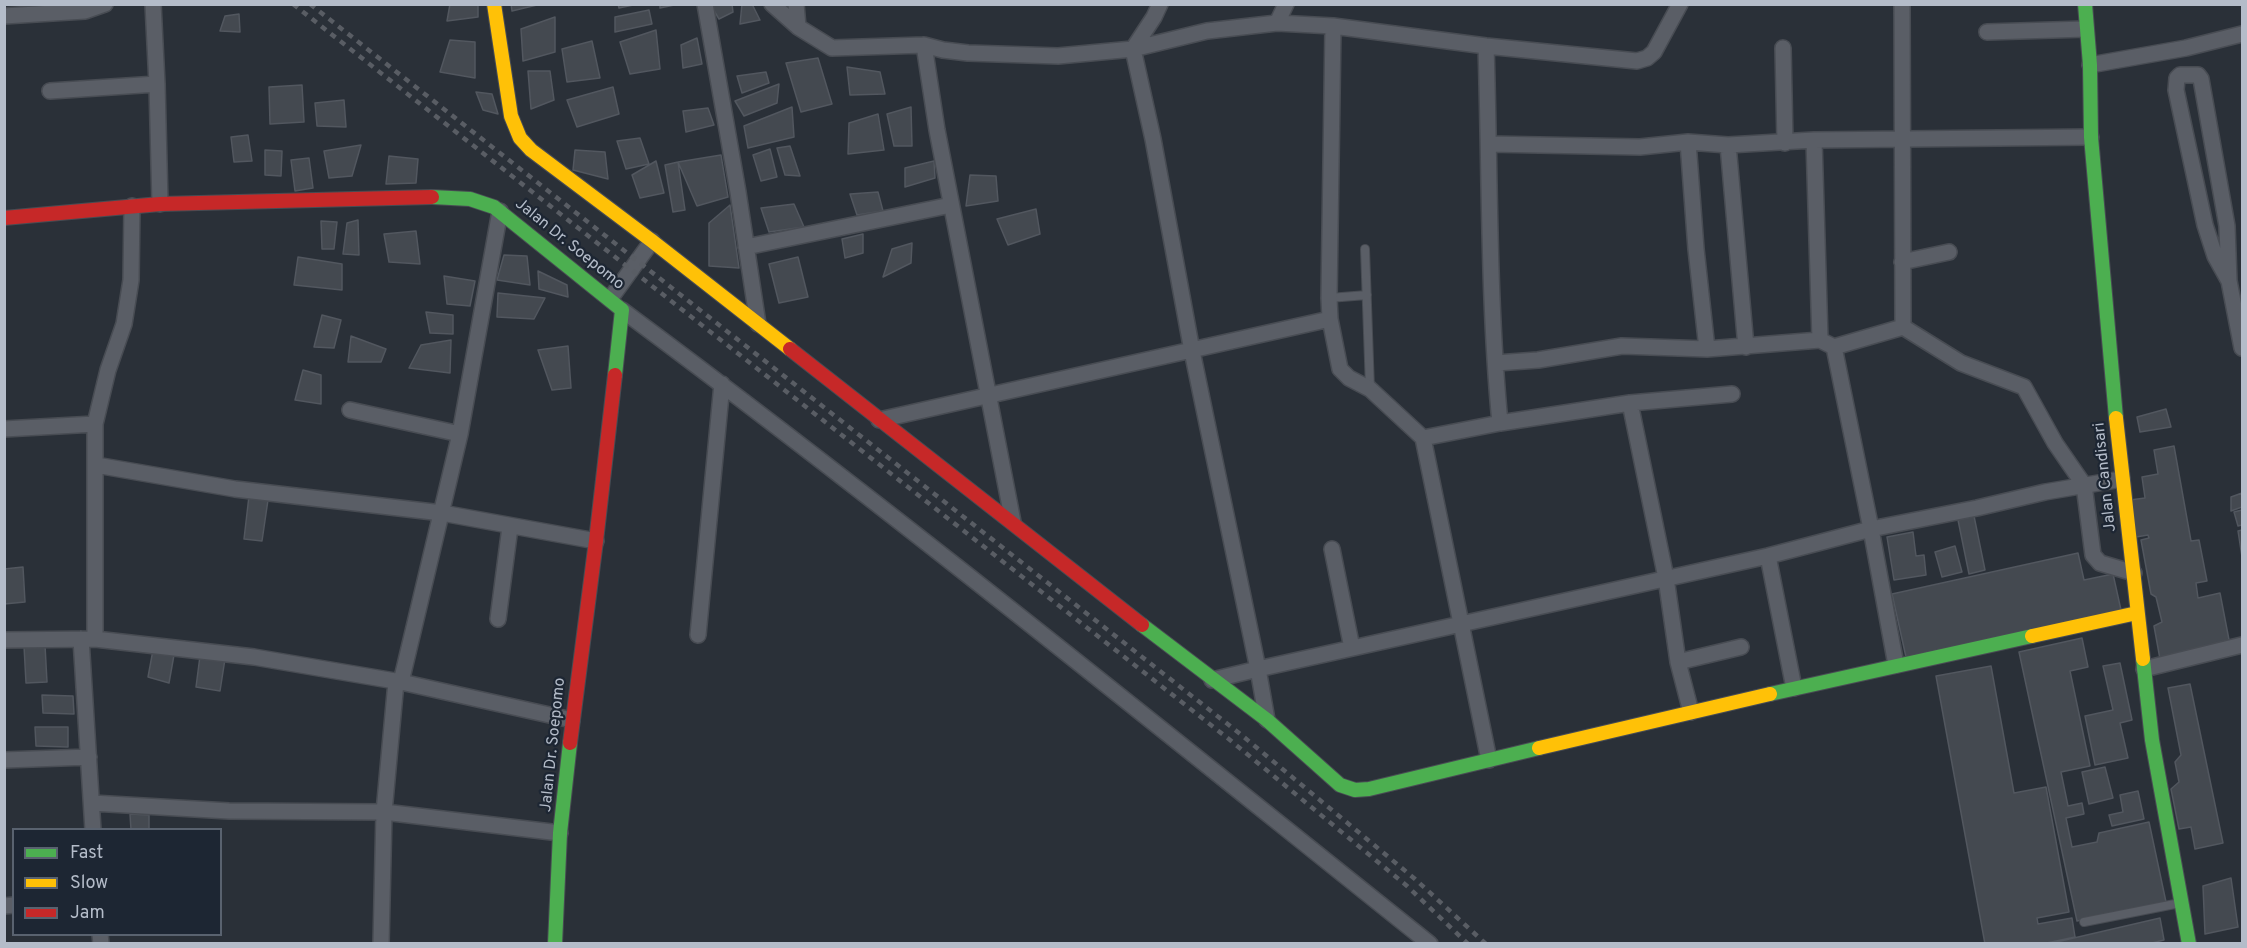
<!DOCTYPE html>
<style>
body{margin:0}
#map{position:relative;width:2247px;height:948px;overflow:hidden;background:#2a3038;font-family:Overpass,sans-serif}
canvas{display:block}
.frame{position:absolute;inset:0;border:6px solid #b4bcc9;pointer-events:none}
.legend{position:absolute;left:12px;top:828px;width:210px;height:108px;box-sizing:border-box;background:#1d2633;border:2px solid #59626f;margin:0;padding:8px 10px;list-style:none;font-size:18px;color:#b4bcc9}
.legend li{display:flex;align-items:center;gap:12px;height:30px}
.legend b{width:30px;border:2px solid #59626f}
</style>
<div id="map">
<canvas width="2247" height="948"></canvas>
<div class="frame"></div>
<ul class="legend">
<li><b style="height:8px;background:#4caf50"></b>Fast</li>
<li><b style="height:8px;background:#ffc107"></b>Slow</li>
<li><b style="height:8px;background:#c62828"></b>Jam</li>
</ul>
</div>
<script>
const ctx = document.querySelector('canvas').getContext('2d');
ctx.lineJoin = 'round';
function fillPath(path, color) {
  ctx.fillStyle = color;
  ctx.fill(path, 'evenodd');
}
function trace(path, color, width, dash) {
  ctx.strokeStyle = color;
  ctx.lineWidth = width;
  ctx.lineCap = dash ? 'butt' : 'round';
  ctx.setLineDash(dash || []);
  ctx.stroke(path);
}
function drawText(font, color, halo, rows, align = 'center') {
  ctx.font = font + ' Overpass,sans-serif';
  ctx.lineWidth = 4.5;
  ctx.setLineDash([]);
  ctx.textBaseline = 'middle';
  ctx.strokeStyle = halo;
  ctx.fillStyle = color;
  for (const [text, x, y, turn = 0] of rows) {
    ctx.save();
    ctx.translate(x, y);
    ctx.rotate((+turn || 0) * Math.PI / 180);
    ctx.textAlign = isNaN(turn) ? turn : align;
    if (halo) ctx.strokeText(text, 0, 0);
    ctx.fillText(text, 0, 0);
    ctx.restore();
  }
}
const building = new Path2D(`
 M450,4H478V17L447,21Z
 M511,4H537V5L512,11Z
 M618,4H638L619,8Z
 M660,4H679L660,8Z
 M710,4H732L733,12L719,19Z
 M742,4H752L760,20L740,24Z
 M649,10L652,24L615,32V17Z
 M239,14L240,32L220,31L225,16Z
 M555,17V52L523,61L521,29Z
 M656,30L660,69L630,74L620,42Z
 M697,38L702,64L683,68L681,45Z
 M450,40L475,42V78L440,72Z
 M592,41L600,78L567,82L562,49Z
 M818,58L832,104L801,112L786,63Z
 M847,67L880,72L885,94L850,95Z
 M528,71H550L554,100L531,109Z
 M766,72L769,83L742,93L737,76Z
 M779,84L777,103L744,116L735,101Z
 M302,85L304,122L270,124L269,87Z
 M613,87L619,114L577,127L567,100Z
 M476,92L492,94L498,114L483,110Z
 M344,100L346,127L317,126L315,103Z
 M792,107L794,137L748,148L744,126Z
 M911,107L912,146H894L887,114Z
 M708,108L714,125L686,132L683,111Z
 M878,114L884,150L848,154L849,123Z
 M248,135L252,161L234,162L231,137Z
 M640,138L649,164L626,169L617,141Z
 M361,145L352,176L329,178L324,151Z
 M790,146L800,176L785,175L777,148Z
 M770,149L777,177L761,181L753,155Z
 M265,150L282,151L281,176L265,175Z
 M575,150L605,152L608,179L573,170Z
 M721,155L728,197L697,206L678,162Z
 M389,156L418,159L416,183L386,184Z
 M309,158L313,188L295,191L291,160Z
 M656,161L664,193L640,198L632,175Z
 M934,161L935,178L905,187V168Z
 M678,162L685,210L673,212L665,165Z
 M970,175L996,176L998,201L966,206Z
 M878,192L883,211L857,215L850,194Z
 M794,204L804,227L769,232L761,208Z
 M730,205L739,268L709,266V223Z
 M1036,209L1040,234L1008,245L997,219Z
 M358,220L359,255L343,254L347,223Z
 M321,221L337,222L334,249H322Z
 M416,231L420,264L389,262L384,234Z
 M863,234V253L845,258L842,239Z
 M912,243L911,263L883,277L892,249Z
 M504,255L527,256L530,285L497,280Z
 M298,257L342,264V290L294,285Z
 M798,257L808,297L779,303L769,264Z
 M538,271L567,285L568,297L539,289Z
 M444,276L475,281L470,306L447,304Z
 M498,293L545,298L534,319L497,317Z
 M426,312L453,315V334L430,333Z
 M322,315L341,320L334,348L314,347Z
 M351,336L386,349L381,362H348Z
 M451,340L450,373L409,368L421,345Z
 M568,346L571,388L552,390L538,350Z
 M303,370L321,375V404L295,400Z
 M2166,409L2171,427L2140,432L2137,417Z
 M2174,446L2191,541L2199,540L2207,581L2196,583L2198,598L2220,593L2230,645L2160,659L2154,626L2162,622L2156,597L2151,594L2141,540L2149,538L2148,535L2136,537L2130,500L2145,498L2142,477L2158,474L2154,450Z
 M2242,493V507L2231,511V497Z
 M249,496L268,500L262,541L244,539Z
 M2242,510V525L2238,526L2234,512Z
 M1974,516L1985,570L1969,574L1958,520Z
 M2242,530V557L2238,531Z
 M1913,532L1916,556L1924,555L1926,575L1894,580L1887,537Z
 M1955,546L1962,572L1942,577L1935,552Z
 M2078,553L2084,580L2113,574L2121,610L1906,657L1892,594Z
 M23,567L25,602L4,604V569Z
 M2082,638L2088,667L2070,671L2090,766L2061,772L2068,806L2082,803L2084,814L2066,818L2072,847L2097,842L2099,833L2149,822L2166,902L2077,921L2019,652Z
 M45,645L47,682L26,683L24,646Z
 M153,650L174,655L169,683L148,677Z
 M200,656L225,659L220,691L196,687Z
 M2120,663L2132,720L2120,723L2128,758L2095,765L2085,716L2113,710L2103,666Z
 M1991,666L2014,793L2046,787L2069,912L2037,918L2038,924L2072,918L2075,937L2042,944H1985L1936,676Z
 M2190,684L2223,843L2195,849L2191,827L2179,829L2171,789L2179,782L2175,762L2181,755L2168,688Z
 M42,695L73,696L74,714L43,713Z
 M35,727H68V747L36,746Z
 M2105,767L2113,798L2089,804L2082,772Z
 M2138,791L2144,819L2112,826L2109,815L2123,812L2120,795Z
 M130,814L149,815V830H131Z
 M2231,878L2238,927L2205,934L2203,886Z
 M2160,918L2164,940L2148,944H2048Z`);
const lane = new Path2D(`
 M1365,249L1370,389
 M1329,298L1367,295
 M2084,922L2180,903`);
const street = new Path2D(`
 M153,4L157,84L160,204
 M705,4L738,192L758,324
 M772,4L798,27L832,48L924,45L943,50L968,53L1058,56L1133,49L1207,31L1277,23L1333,26L1486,46L1637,61L1647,58L1654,52L1680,4
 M796,4L798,27
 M1160,4L1154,17L1133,49L1153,139L1192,351L1258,669L1768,556L1871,529L1977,508L2045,492L2122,479
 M1902,4L1903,327
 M4,16L85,11L105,4
 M1277,23L1286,4
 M1333,26L1329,298L1330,319L1340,369L1349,378L1370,389L1423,438L1489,760
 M1987,32L2086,29
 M924,45L937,130L1013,522
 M1783,48L1785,143
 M2090,65L2186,48L2242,34
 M50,91L157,84
 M1814,140L1820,340
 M1688,142L1696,249L1707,349
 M1489,144L1640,147L1688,142L1728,145L1814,140L2091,137
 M1728,145L1746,347
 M746,247L951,205
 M1902,262L1949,252
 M2229,281L2215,256L2205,225L2176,90L2177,78L2180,75H2198L2201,79L2227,226L2229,281L2242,348
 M610,299L652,241
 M622,310C897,514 1162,730 1430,944
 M1834,347L1871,529L1896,665
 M1496,363L1538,360L1622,346L1707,349L1820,340L1834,347L1903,327L1961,363L2024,387L2055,443L2084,485L2093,555L2100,563L2134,573
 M1630,403L1666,578L1678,662L1691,712
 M350,410L460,434
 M879,420L1330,319
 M1500,423L1630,403L1732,394
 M4,429L95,424
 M1423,438L1500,423C1488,298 1490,171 1486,46
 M96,465L235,489L442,513L596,541
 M1332,549L1352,648
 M1768,556L1794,688
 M498,619L510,527
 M698,635L722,384
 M81,639L93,830
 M95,639V424L108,370L124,324L131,280L132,206
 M4,640L95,639L254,657L401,682L572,720
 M1678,662L1741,647
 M2144,669L2242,645
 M1212,680L1258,669L1267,720
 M401,682L460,434L500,211
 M4,760L89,757
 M92,803L229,811L384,812L560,833
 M4,906L14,905
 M100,934L101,944
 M381,944L384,812L396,682`);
const fast = new Path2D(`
 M2085,4L2090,65L2091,137L2116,418
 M432,197L470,199L494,207L622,310L615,375
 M1142,625L1267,720L1340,785L1355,790L1369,789L1539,748
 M2143,659L2152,740L2189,944
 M1770,694L2032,636
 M555,944L560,833L570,743`);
const slow = new Path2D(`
 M494,4L511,116L520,138L531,150L652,241L790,349
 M2116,418L2143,659
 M2032,636L2137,613
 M1539,748L1770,694`);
const jam = new Path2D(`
 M4,218L160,204L432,197
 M790,349L1142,625
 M570,743L596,541L615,375`);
const rail = new Path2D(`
 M293,4L1230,740L1407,886L1468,944
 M310,4L1239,733L1415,879L1486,944`);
const streetNames = [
 ["Jalan Dr. Soepomo",569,245,39],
 ["Jalan Candisari",2106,477,-96],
 ["Jalan Dr. Soepomo",554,745,-84]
];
fillPath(building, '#444950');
trace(building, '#52575f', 1.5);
trace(lane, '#484c53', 10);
trace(street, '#484c53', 18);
trace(fast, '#484c53', 16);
trace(slow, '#484c53', 16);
trace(jam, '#484c53', 16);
trace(lane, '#5a5e66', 8);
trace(street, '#5a5e66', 15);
trace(fast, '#4caf50', 14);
trace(slow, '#ffc107', 14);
trace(jam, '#c62828', 14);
trace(rail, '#595d64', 4.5, [6, 6]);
drawText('16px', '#b4bcc9', '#1d2633', streetNames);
</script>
